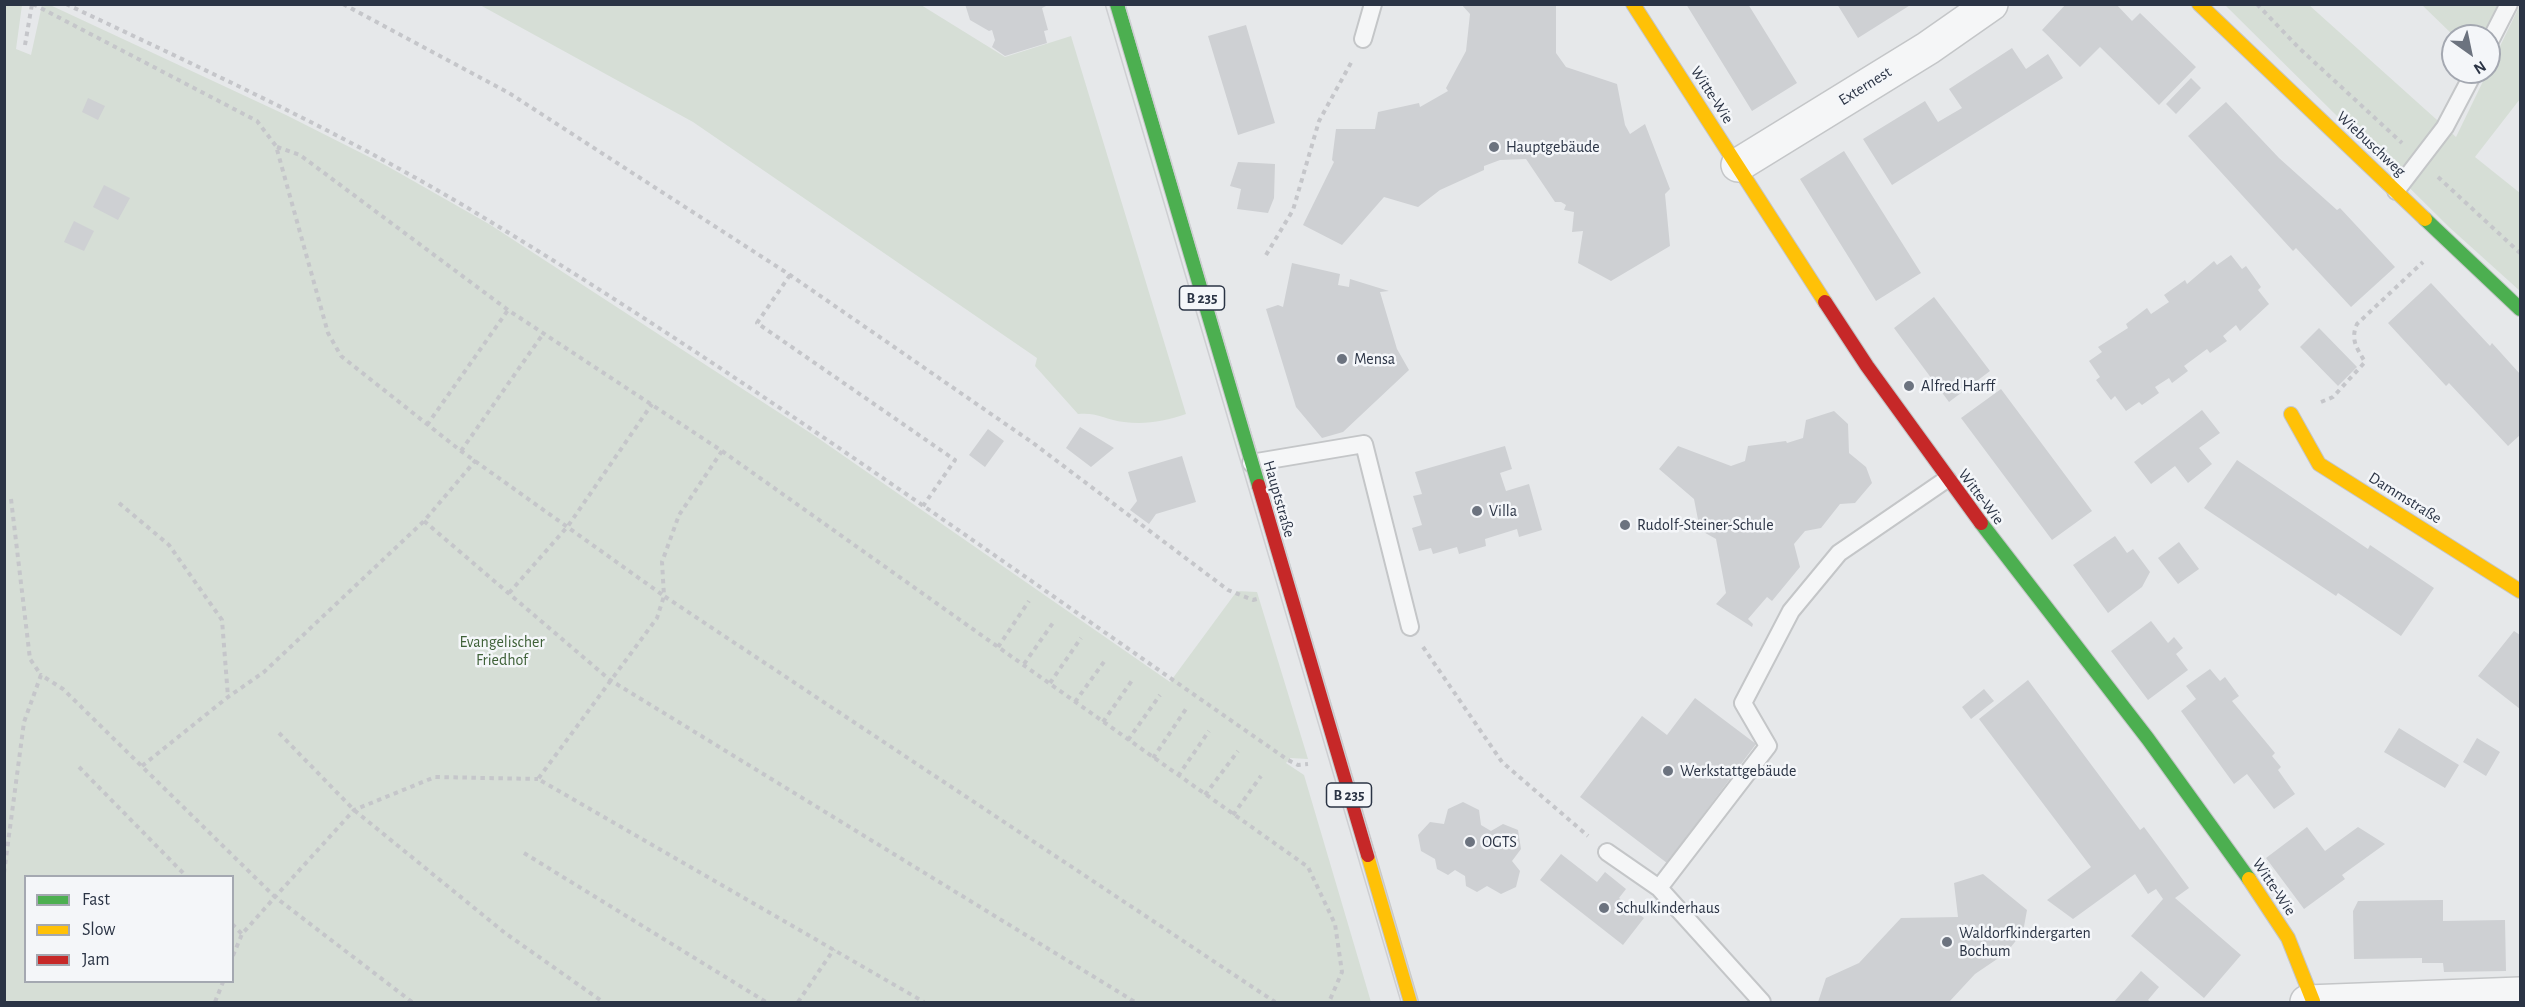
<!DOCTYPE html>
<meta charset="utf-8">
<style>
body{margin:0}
#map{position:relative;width:2525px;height:1007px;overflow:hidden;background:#e6e8ea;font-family:"Alegreya Sans",sans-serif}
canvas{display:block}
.frame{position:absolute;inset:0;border:6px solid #2b3445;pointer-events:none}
.legend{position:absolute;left:24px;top:875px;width:210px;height:108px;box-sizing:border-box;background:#f4f6f9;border:2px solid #a4a8b1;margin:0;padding:8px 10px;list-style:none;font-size:18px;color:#2b3445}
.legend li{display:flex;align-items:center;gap:12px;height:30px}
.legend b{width:30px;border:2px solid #a4a8b1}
.north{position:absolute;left:2441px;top:24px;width:60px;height:60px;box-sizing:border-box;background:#f4f6f9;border:2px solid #a4a8b1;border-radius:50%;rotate:147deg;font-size:16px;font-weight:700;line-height:24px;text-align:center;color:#2b3445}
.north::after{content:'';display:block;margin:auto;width:21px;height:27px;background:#6c737f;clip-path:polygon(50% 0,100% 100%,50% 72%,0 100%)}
</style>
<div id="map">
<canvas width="2525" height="1007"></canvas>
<div class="frame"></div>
<ul class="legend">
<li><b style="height:8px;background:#4caf50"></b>Fast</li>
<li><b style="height:8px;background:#ffc107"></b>Slow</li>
<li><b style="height:8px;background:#c62828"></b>Jam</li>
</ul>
<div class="north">N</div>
</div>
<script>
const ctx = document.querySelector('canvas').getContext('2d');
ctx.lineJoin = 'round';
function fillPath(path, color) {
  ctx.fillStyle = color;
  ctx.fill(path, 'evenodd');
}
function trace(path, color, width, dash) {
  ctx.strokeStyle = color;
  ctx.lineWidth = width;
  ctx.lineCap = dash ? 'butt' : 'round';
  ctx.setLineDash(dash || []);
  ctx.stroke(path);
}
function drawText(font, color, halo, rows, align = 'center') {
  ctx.font = font + ' "Alegreya Sans",sans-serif';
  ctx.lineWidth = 5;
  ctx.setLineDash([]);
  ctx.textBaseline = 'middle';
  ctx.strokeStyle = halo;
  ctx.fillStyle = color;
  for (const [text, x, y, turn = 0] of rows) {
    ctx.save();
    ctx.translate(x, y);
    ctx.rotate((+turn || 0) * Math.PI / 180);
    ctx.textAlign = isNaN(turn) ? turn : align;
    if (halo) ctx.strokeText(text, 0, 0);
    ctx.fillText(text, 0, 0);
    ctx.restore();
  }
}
const green = new Path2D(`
 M5,4L22,5L16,49L31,55L42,5H50L286,115L387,166L489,224L815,436L1170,682L1237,591L1257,592L1308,759L1290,758L1286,763L1304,775L1371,1002H5ZM26,876H232V982H26Z
 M480,5H921L1005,57L1071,36L1186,414C1165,421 1146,425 1124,422C1106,420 1098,412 1078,414L1035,366L1037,358L693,122Z
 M2225,5H2309L2456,137L2520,5V99L2475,157L2520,193V291L2449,227Z
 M2422,5H2501L2483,36H2454Z`);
const building = new Path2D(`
 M965,4H1050L1042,8L1048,30L1044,31L1047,43L1005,56L992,47L995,40L992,30L989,31L970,20Z
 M1461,4H1556V53L1566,67L1617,84L1625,125L1630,134L1645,124L1670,189L1665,194L1670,246L1611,281L1578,263L1583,231L1572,232L1574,212L1564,210L1566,205L1561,202H1555L1526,159L1500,160L1484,166V170L1440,190L1418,207L1384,197L1342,245L1303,225L1334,162L1332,160L1336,129H1375L1378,112L1419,103L1420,107L1448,91L1446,88L1466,51L1470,14Z
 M1686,4H1748L1797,83L1752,111Z
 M1837,4H1912L1858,38Z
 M2066,4H2116L2132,21L2140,13L2196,67L2159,105L2100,47L2080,67L2042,30Z
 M1246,25L1275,123L1238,135L1208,36Z
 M2012,48L2026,69L2048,54L2063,78L1892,185L1863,139L1925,101L1938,122L1962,108L1949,89Z
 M2191,78L2201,88L2176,114L2166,104Z
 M88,98L105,106L98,120L82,112Z
 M2226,102L2279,158L2337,210L2340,208L2395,267L2351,307L2296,248L2293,251L2188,136Z
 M1844,151L1921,273L1876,301L1800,179Z
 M1238,162L1275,164L1274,198L1268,213L1237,209L1241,189L1230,186Z
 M104,185L130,198L118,220L93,207Z
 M74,221L94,231L84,251L64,242Z
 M2231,255L2242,269L2246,266L2261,287L2258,290L2269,304L2240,331L2236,325L2223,336L2227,341L2210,353L2207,349L2184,366L2188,371L2172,383L2169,378L2155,387L2159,393L2142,405L2139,402L2126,411L2115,396L2111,400L2096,380L2100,377L2089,361L2102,352L2098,347L2128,328L2126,324L2147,308L2151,314L2169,302L2164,295L2185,280L2187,284L2214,261L2217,265Z
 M1292,263L1340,274L1338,285L1349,287L1350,279L1389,291L1380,292L1397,349L1409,370L1343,432L1322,438L1296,407L1266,309L1278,305L1283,307Z
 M2431,283L2490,346L2492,343L2520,374V435L2508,446L2449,383L2446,386L2388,323Z
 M1934,297L1990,371L1949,402L1894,328Z
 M2319,328L2357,367L2338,386L2300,347Z
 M2001,389L2092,511L2052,540L1961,418Z
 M2202,410L2220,433L2199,448L2212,464L2188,483L2175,466L2151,484L2134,462Z
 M1834,411L1848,424L1849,453L1866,467L1872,483L1855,503L1840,504L1821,528L1805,531L1794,544L1800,567L1772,601L1767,597L1748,619L1753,624L1752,627L1716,604L1726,593L1716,539L1700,530L1694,499L1659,469L1678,446L1731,466L1745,461L1748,446L1786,441L1787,443L1803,438L1806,420Z
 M1080,427L1114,448L1091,467L1066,448Z
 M988,429L1004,441L985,467L969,455Z
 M1505,446L1512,469L1500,473L1506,491L1529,484L1542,530L1519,537L1517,529L1485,539L1486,546L1459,554L1457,547L1433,554L1431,548L1419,551L1412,528L1422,525L1413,496L1422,494L1415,472Z
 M1182,456L1196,502L1156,514L1149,524L1130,510L1137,501L1128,472Z
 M2237,460L2368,549L2370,545L2434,588L2401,636L2338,593L2336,596L2204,508Z
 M2115,536L2127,553L2133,549L2150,572L2142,587L2108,613L2073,565Z
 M2179,542L2199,569L2178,584L2158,558Z
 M2151,621L2168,643L2174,637L2183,648L2176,654L2188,670L2148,700L2111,651Z
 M2514,631L2520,635V709L2478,676Z
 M2210,669L2220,681L2225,677L2239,696L2232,701L2275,753L2272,756L2281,767L2278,770L2295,794L2274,809L2247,774L2234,784L2181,711L2196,699L2186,686Z
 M2028,680L2140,830L2144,827L2189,888L2175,898L2241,955L2204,998L2131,936L2163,899L2156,889L2148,894L2135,874L2073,919L2047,900L2091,867L1979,719Z
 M1984,689L1994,701L1971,719L1962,707Z
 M1695,698L1756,744L1667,863L1580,797L1642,716L1667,735Z
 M2399,728L2459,765L2445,788L2384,752Z
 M2477,738L2500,752L2486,776L2463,762Z
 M1463,802L1479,810L1481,825L1491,831L1503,824L1518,830L1521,849L1512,861L1520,871L1516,887L1501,894L1487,886L1477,892L1466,886L1465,876L1455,870L1448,875L1437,869L1435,859L1421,851L1418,835L1430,822L1444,824L1448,809Z
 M2307,827L2325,851L2358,827L2385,844L2342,875L2345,879L2304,909L2266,858Z
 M1561,854L1597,882L1605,872L1626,889L1619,898L1644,918L1623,945L1540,880Z
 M1983,874L2027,910L2023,932L2006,953L1975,974L1949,1002H1818L1826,978L1859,963L1901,918L1958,917L1954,883Z
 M2443,900V921L2505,920L2506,971L2444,972L2443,963H2422V958L2354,959L2353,911L2358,901Z
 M2141,971L2159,987L2148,1000L2151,1002H2114Z`);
const path = new Path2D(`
 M33,4L257,121L276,146L328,333L341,356L461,451L664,596L657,618L538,779L924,1002
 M66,4C209,72 356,139 491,222C765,389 1025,578 1288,760L1298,765L1308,764
 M343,4L509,93L790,275L1033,443L1228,590L1253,600L1260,598
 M2257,4L2299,48L2402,143
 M25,45L32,4
 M277,147L300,155L508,310L722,451L1308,867L1335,924L1342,972L1329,1002
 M2438,177L2520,253
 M1266,255L1293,210L1319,121L1352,61
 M790,275L757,323L955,460L923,506
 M2321,402L2333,397L2365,362C2357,348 2350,340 2357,324L2423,262
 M427,425L508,310
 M461,451L543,334
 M722,451L679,515L662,562L664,596L1275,1002
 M11,499L30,659L41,675
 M119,503L169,545L222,620L228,697
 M424,521L610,680L1135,1002
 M509,593L568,526L652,404
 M998,647L1029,601
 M1423,647L1502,762L1588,836
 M1024,664L1055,620
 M1050,683L1081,638
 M1075,702L1106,659
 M1103,722L1133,679
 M279,733L354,810L505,933L603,1002
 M1128,740L1160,695
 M1153,758L1186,709
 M142,766L228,697L264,672L424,521L476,460
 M79,767L186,876
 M1178,776L1209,731
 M1205,795L1238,751
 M1233,815L1261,776
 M524,853L766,1002
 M4,873L24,722L41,675L63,689L275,897L242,934L232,958
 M232,924L242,934
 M215,1002L223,982
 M412,1002L275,897L354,810L435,777L538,779
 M798,1002L834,949`);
const lane = new Path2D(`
 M1363,39L1373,4
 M2489,43L2509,4
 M2396,191L2445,127L2474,72
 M1251,463L1364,444L1410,627
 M1607,852L1659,888L1762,1002
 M1659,888L1768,746L1743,703L1791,611L1839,553L1947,479`);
const street = new Path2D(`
 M1738,165L1928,48L1991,4
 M2307,1002L2520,994`);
const fast = new Path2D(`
 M1117,4L1259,486
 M2425,219L2520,309
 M1981,523L2148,739L2249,879`);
const slow = new Path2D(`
 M1633,4L1825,302
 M2199,4L2425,219
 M2291,414L2319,464L2520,591
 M1368,855L1411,1002
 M2249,879L2288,938L2313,1001`);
const jam = new Path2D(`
 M1825,302L1867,366L1981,523
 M1259,486L1368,855`);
const tram = new Path2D(`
 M1105,4L1401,1002
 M1125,4L1418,1002`);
const markers = [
 [1494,147,6,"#6c737f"],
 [1342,359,6,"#6c737f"],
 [1909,386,6,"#6c737f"],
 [1477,511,6,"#6c737f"],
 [1625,525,6,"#6c737f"],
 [1668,771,6,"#6c737f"],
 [1470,842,6,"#6c737f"],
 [1604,908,6,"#6c737f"],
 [1947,942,6,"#6c737f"]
];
const shields = [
 [1202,298,45],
 [1349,795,45]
];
const shieldNames = [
 ["B 235",1202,298],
 ["B 235",1349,795]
];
const streetNames = [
 ["Externest",1865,86,-32],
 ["Witte-Wie",1712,95,57],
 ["Wiebuschweg",2371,144,43],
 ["Witte-Wie",1981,497,53],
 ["Dammstraße",2405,498,32],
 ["Hauptstraße",1279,499,74],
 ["Witte-Wie",2274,887,56]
];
const poiNames = [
 ["Hauptgebäude",1506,147],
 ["Mensa",1354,359],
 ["Alfred Harff",1921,386],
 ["Villa",1489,511],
 ["Rudolf-Steiner-Schule",1637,525],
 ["Werkstattgebäude",1680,771],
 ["OGTS",1482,842],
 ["Schulkinderhaus",1616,908],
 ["Waldorfkindergarten",1959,933],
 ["Bochum",1959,951]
];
const parkNames = [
 ["Evangelischer",502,642],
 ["Friedhof",502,660]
];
fillPath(green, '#d6ded6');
fillPath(building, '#ced0d3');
trace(lane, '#c4c6c8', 20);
trace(street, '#c4c6c8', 36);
trace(fast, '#c4c6c8', 16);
trace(slow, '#c4c6c8', 16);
trace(jam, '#c4c6c8', 16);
trace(path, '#c5c6ca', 4, [4.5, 4.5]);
trace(lane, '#f5f6f7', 16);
trace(street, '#f5f6f7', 33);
trace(fast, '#4caf50', 14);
trace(slow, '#ffc107', 14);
trace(jam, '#c62828', 14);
trace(tram, '#cecfd2', 1.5);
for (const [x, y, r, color] of markers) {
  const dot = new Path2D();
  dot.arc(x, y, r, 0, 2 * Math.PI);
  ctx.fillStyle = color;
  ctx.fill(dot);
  trace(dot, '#f4f6f9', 2);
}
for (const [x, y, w] of shields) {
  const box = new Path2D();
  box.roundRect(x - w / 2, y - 12, w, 24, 4.5);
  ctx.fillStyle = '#f4f6f9';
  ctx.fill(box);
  trace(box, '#2b3445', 1.5);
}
drawText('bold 15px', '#2b3445', null, shieldNames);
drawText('16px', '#2b3445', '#f4f6f9', streetNames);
drawText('16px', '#2b3445', '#f4f6f9', poiNames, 'left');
drawText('16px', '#3f6138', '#f4f6f9', parkNames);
</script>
